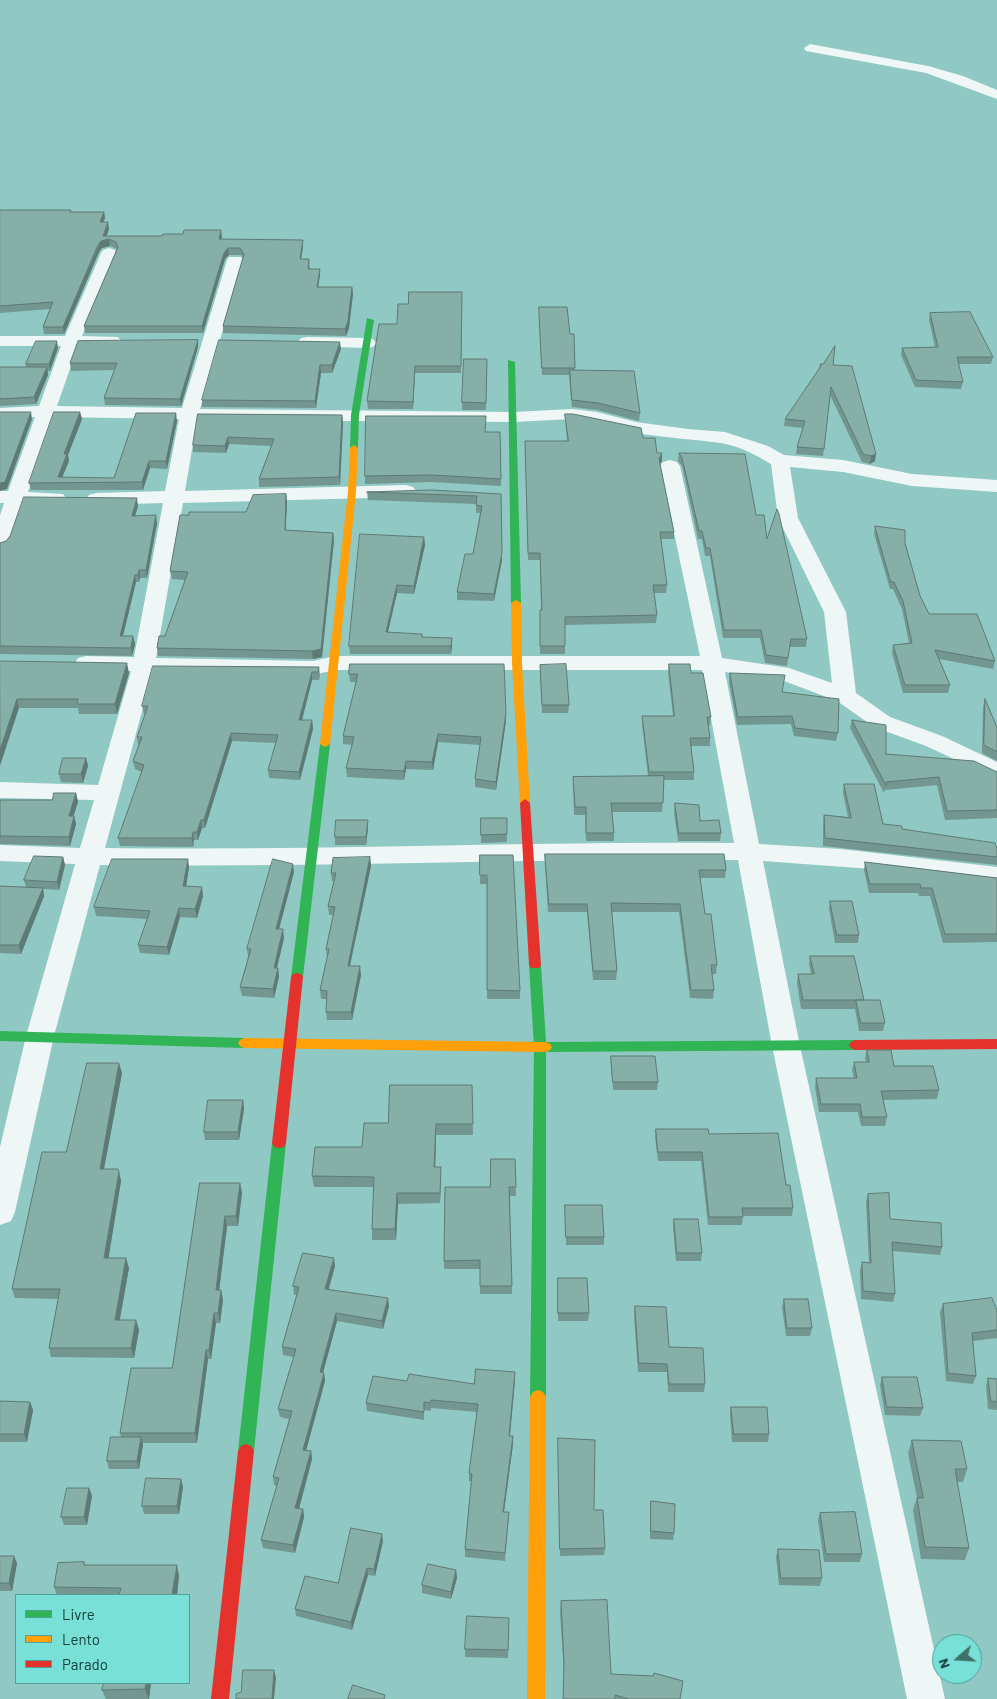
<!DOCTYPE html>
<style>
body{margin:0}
#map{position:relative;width:997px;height:1699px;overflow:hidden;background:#90c8c3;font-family:Barlow,sans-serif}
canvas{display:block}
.legend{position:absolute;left:15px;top:1594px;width:175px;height:90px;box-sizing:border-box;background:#78e0d6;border:1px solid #50a099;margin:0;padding:6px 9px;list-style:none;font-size:15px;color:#13403d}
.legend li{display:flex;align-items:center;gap:10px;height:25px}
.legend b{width:25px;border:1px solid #50a099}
.north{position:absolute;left:932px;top:1634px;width:50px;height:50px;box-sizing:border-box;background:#78e0d6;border:1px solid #50a099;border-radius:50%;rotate:251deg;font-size:14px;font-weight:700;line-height:20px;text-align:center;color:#13403d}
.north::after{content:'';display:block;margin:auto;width:18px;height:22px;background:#3f706c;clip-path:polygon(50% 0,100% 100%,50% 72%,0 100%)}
</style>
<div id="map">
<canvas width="997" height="1699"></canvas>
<ul class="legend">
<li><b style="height:6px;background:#30b455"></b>Livre</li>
<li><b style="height:6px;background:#ff9f0a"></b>Lento</li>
<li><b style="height:6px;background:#e5322d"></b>Parado</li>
</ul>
<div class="north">N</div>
</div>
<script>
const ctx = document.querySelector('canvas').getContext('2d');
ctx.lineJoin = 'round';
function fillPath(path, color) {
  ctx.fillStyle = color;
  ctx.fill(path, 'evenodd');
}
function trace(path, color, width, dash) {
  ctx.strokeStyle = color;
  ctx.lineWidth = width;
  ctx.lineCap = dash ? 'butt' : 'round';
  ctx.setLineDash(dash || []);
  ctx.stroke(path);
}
const street = new Path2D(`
 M810,44L928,66L963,76L997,90V99L926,73L806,51L804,48Z
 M109,248L115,250L117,253L82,336L118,337L121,341L118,345L78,346L57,406L182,408L227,260L229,257H241L243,260L200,409L513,412L573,409L597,412L636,422L688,429L725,432L768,446L784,455L843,460L912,474L997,480V492L912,486L843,472L790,467L798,518L846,612L856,693L890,717L942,736L997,762V779L926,746L874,727L837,701L784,681L725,672L759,844L841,849L997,867V885L872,869L763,861L800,1046L945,1699H907L772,1046L738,860C525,858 313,868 100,865L54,1036L15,1212L11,1221L0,1225V1147L26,1036L75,864L0,861V845L80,848L94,800L0,798V782L98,785L131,671L86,670L78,668L75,663L78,658L86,656L134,657L163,503L96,505L89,503L86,499L89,495L96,493L165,491L179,419L54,417L28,492L63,494L66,498L63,502L56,504L24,503L10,543L7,547L0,549V515L4,503H0V491H8L35,417L0,418V408L39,406L61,346H0V336H65L101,253L103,250ZM573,419C595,422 615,429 637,433C665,438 693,439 721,443C739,446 756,455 771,464L778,518L824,612L832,683L789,668L722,658L680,466L677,462L670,460L663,462L660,466L700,656H335L313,661L156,658L183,503L406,497L413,495L416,491L413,487L406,485L185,491L197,420L513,422ZM335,670H702L734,843C524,841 315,851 105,848L153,671L313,675Z
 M307,337L367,338L373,339L376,343L373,347L367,348L301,346L298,342L301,338Z`);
const fast = new Path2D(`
 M367,318L374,320L359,415L358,448L354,451L350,448L351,415Z
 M508,360L515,362L521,603L516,606L511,603Z
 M325,741L330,744L303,977L301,980H293L291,977L320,744Z
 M535,961L539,962L541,965L546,1042L855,1040L859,1042L861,1045L859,1048L855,1050L546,1052V1397L543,1402L538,1404L533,1402L530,1397L534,1047L529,965L531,962Z
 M0,1031L244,1038L248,1040L250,1043L248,1046L244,1048L0,1041Z
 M279,1138L284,1139L286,1143L254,1451L251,1456L246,1458L241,1456L238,1451L272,1143L274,1139Z`);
const slow = new Path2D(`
 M354,445L358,448L356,492L330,744L325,747L320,744L348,492L350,448Z
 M516,600L521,603L522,663L530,803L525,807L520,803L512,663L511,603Z
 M244,1038L546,1042L550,1044L552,1047L550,1050L546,1052L244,1048L240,1046L238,1043L240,1040Z
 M538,1390L543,1392L546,1397L545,1699H527L530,1397L533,1392Z`);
const jam = new Path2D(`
 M525,799L530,803L541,965L539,968H531L529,965L520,803Z
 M297,973L301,974L303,977L286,1143L284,1147L279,1148L274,1147L272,1143L291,977L293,974Z
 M997,1039V1049L855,1050L851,1048L849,1045L851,1042L855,1040Z
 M246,1444L251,1446L254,1451L229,1699H211L238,1451L241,1446Z`);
const wall = new Path2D(`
 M0,210H71V212H104L105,218L103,222L109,229L106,236L222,237L221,239L303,240V247L301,259H309L310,269L320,275L318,287H352L353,294L349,328L346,336L223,333V326L243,258L241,255H229L225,259L203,333H85L84,326L117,249L110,246L102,248L99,252L64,334H44L43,327L50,309L0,313Z
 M462,292L461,373H415L413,409H368L367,401L397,324L408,304Z
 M539,307L570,334H574L575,370L640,413L639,421L597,410L572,407L569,375H542Z
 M930,313L993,357L991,364H958L963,382L961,389L915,387L901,355L902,348L935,347L929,320Z
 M198,347L181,406L105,405L104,398L114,370L71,371L70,363Z
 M58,348L50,371H48V375L36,404L0,406V367H26V364Z
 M341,349L332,373H321L316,408L202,407V400Z
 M487,359L486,410H462V402Z
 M820,364L875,461L870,464L862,462L830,395L823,456L796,454L797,447L803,428L784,426L785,419L819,369Z
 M80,412L82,419L68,455L69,461L62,478H114L177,421L167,469L150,468L143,490H31L29,483Z
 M198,414L342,415L343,423L340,485L259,487V479L271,446L229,444L226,453L193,452V445Z
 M565,414L643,438L657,453H662V461L660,464L674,532V539H661L667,585L666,593H654L657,615L656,623L565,625V654H540V610H541L540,560H528L525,449L567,441Z
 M485,432H500L501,486L432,482L365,484V476Z
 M679,453L756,515L767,539L807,639L806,647H790L787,666L765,663L760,638H723L710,556H705L702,539H698L682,466L678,461Z
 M367,492L501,494L502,560L494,601L457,600V592L473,554L480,513H476V504L368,500Z
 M286,494L287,502L286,530L333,533L334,540L322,657L313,659L158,656L157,648L165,636L185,580L172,579L170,571L246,512Z
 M138,506L135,516L157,523L147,578H140L139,582H136L123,636H133L135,644L132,656L0,654V543Z
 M875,526L905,543L920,596L929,614L995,661L993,669L939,659L950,685L948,693H903L892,653L893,645L909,643L902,609L893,589H890L874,534Z
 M424,537L425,545L414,594L397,593L388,632L422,637L452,646L451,654H350L349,646Z
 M0,661L129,673L117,714H79L78,708H19Z
 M350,664L506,721L496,790L475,787V779L480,745L438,742L433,770L406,769L404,780L347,777L346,768L352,745L343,744V736L356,682H350L349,674Z
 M669,664L691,673L711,717L710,725H708L710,738V746H691L694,772V780H664L662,812H612L614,833V841H586L585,815H574L573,777L648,776L642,724V716H673L668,672Z
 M540,665L569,705L568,713H542Z
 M319,667L320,675L319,680H312L302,720H312L313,729L300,780L269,778L268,770L276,743L232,741L205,828H202L198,840H194L193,847L120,846L118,838L142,772L135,769L133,761L139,745H138L137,737L145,714H144L142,706Z
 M730,673L782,692L838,733L836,741L794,736L791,724L737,725L729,682Z
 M985,699L996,725L997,726V761L982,753L983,707Z
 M852,720L886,754L997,772V818L945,820L937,785L885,790L884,793L850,728Z
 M86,758L88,766L83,783L61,782L59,774Z
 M844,784L883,824L902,829L997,849V865L823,846V824L824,815L848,817L843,793Z
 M76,793L78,802L73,816H74L76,824L70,846L0,844V800H52Z
 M675,803L721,833L720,841H678L674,812Z
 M481,818H507V842L481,843Z
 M368,828L366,845H335V837Z
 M545,854L726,870L725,878H700L705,914L717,965L716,974H712L714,990L713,999L690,998L679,912H612L617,971L616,980H593L587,912H548L545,863Z
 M480,855L520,991V999H487V884H480Z
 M63,857L65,865L59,890L43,889L44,896L21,954L0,953V886L26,887L24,880Z
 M370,857L371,866L350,966L361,975L352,1020H327L326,1012L327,999H321L320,990L327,957L326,949L333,915H329L328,906L334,881H332L331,873Z
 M865,862L997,878V942L943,943L930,896H919L918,893H869L864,870Z
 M189,867L186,886L203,896L197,918L180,917L169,955L140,953L138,945L147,919L96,916L94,907Z
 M294,872L279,929L284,938L277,968H278L279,977L274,998L242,996L240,987L248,957L247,949Z
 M830,901L859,935L858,943H835L829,909Z
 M810,956L864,1000L885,1023L883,1031H859L855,1009H801L797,983L798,974H811L809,964Z
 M867,1050L894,1066L939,1090L937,1099L883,1100L887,1117L885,1126H861L858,1112H819L815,1087L816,1078H854L852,1070L854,1062H866L865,1058Z
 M611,1056L658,1082L657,1090H613L611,1065Z
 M122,1073L104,1169L119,1172L121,1181L108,1258L129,1268L119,1320H136L139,1330L134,1358L51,1357L49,1348L58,1299L15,1298L12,1289L66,1152Z
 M472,1085L473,1135H436L435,1167H441L440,1203L398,1204L396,1240H372V1229L374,1187H314L312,1176L362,1147L388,1123Z
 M243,1100L244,1109L239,1140H205L204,1132Z
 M656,1129L709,1134L786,1185L793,1208L792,1216H743L742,1225H708L701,1161H658L655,1137Z
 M515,1159L516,1196H510L512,1294H480V1269H444V1261L490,1187Z
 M200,1183H240L242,1193L238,1226H227L219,1290H221L223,1300L220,1323H216L211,1359H208L197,1443H143V1445L139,1469H109L107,1461L121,1437L120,1433L172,1368Z
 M868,1194L890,1219L942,1247L940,1255L892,1251L895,1294L893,1302L861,1299L860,1270L862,1262L869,1263L866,1202Z
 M565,1205L604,1237V1245H566Z
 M674,1219L702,1253L701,1261H676L673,1227Z
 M335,1266L329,1289L389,1306L383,1329L337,1321L323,1373H324L325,1381L306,1451H311L312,1459L299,1509H303L304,1517L295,1553L263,1548L261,1540L277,1486L274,1485L273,1477L289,1419L280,1417L278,1409L294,1357L283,1355L282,1347L297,1295H294L293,1286Z
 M558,1287L589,1313L588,1321H558Z
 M784,1299L812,1328L810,1336H786L782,1307Z
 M943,1304L997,1310V1338L973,1341L976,1376L973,1384L946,1381L940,1312Z
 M635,1306L669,1347L705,1384L704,1392H668L667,1372H638L634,1314Z
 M882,1377L923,1408L920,1416L885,1415L880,1385Z
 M988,1378L997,1379V1410L988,1409L986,1386Z
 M515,1380L510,1436H513V1444L504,1512H509L505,1561L465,1557V1549L472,1481H469V1473L477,1412L431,1408V1411L424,1410V1420L367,1411L366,1403L407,1381L474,1384Z
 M0,1401L30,1402L33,1410L27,1442H0Z
 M731,1407L769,1434L768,1442H732L730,1415Z
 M558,1438L594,1510L605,1548L604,1555L560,1556Z
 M912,1440L967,1469L963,1482H957L969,1548L965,1560L921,1559L913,1510L917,1498L908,1453Z
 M181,1479L183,1487L179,1514H144L142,1506Z
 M89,1488L92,1496L87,1525H64L61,1517Z
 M651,1501L674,1533L673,1540L650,1539V1509Z
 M820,1513L862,1554L860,1562H824L818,1520Z
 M383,1541L375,1576L368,1575L352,1630L296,1616L295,1609L338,1583Z
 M778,1549L822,1578L820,1586L779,1585L776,1557Z
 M0,1556L17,1563L12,1591H0Z
 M84,1562L85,1565L179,1576L177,1595H57L54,1587Z
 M456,1570L457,1578L451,1599L422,1593V1585Z
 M561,1601L611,1674L653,1676L680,1699H563L564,1673L560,1612Z
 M509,1618L508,1658L465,1657V1649Z
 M104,1683H151L149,1699H106L102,1690Z`);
const shadedWall = new Path2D(`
 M104,212L105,218L101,229L100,222Z
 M108,222L109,229L105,241L109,239L110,246L102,248L99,252L64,334L63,327L103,236Z
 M221,230L222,237L219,246V239Z
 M303,240V247L300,266V259Z
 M228,248L229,255L225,259L203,333L202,326L224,253Z
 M320,269V275L317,294V287Z
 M352,287L353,294L349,328L346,336L345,329Z
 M198,340V347L181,406L180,399Z
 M57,341L58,348L50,371L49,364Z
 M340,342L341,349L332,373V365Z
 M320,365L321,373L316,408L315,401Z
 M415,366V373L413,409V402Z
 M47,367L48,375L36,404L34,397Z
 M31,412L32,419L7,489L0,491V483Z
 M80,412L82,419L68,455L69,461L60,482L58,477L64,454Z
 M176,413L177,421L167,469L166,461Z
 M342,415L343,423L340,485L339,477Z
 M228,437L229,444L226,453L225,446Z
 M662,453V461L658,466L659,459Z
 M876,454L875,461L870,464L871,456Z
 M149,461L150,468L143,490L142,482Z
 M286,494L287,502L285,538V530Z
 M137,498L138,506L133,523L132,516Z
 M156,515L157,523L147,578L146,570Z
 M333,533L334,540L322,657L313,659L312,651Z
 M424,537L425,545L414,594V586Z
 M502,553V560L494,601V594Z
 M139,570L140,578L139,582L138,575Z
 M135,575L136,582L121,644L120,636Z
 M397,585V593L386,640V632Z
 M133,636L135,644L132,656L131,648Z
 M452,638V646L451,654V646Z
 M127,663L129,673L117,714L115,704Z
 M312,672V680L300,728L299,720Z
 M17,699L19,708L0,766V750Z
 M506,713V721L496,790V782Z
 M312,720L313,729L300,780L299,772Z
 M231,733L232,741L205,828L204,820Z
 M438,734V742L433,770L432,762Z
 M86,758L88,766L83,783L81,774Z
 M406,761V769L404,780V771Z
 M76,793L78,802L71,824L69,816Z
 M74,816L76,824L70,846L69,837Z
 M201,820L202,828L198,840L197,832Z
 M368,820V828L366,845V837Z
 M193,832L194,840L193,847L192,838Z
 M63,857L65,865L59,890L57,882Z
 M370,857L371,866L348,974V966Z
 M188,859L189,867L185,894L183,886Z
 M293,864L294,872L277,937L276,929Z
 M202,887L203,896L197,918L195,909Z
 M43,888L44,896L21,954L19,945Z
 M179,908L180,917L169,955L167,947Z
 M283,929L284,938L275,976L274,968Z
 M360,966L361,975L352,1020L351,1012Z
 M278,968L279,977L274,998L273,989Z
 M119,1063L122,1073L102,1179L100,1169Z
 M243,1100L244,1109L239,1140L238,1132Z
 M436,1124V1135L435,1177L434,1167Z
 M441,1167V1178L440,1203V1193Z
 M119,1172L121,1181L107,1268L104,1258Z
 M240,1183L242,1193L238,1226L236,1216Z
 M397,1193L398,1204L396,1240L395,1229Z
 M225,1216L227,1226L218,1300L216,1290Z
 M126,1258L129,1268L118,1330L115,1320Z
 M334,1258L335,1266L326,1297L325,1289Z
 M221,1290L223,1300L220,1323L218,1313Z
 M388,1298L389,1306L383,1329L382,1321Z
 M214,1313L216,1323L211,1359L209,1350Z
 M336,1313L337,1321L321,1380L320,1372Z
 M136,1320L139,1330L134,1358L131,1348Z
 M206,1350L208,1359L197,1443L195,1433Z
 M515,1372V1380L509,1444V1436Z
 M324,1373L325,1381L304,1458L303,1450Z
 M30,1402L33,1410L27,1442L24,1434Z
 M513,1436V1444L503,1519V1512Z
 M141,1437L143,1445L139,1469L137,1461Z
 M311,1451L312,1459L297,1516L295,1508Z
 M181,1479L183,1487L179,1514L177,1506Z
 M89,1488L92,1496L87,1525L84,1517Z
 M303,1509L304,1517L295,1553L293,1545Z
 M382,1534L383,1541L375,1576L374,1569Z
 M14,1556L17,1563L12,1591L9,1583Z
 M177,1565L179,1576L177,1595H172Z
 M367,1568L368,1575L352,1630L351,1622Z
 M456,1570L457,1578L451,1599V1592Z
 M274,1670L276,1678L274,1699H272Z
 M146,1683H151L149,1699L145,1689Z`);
const building = new Path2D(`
 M0,210H71L70,212H104L100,222H108L103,236H162L163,234H183L184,230H221L219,239L303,240L300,259H309L308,269H320L317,287H352L348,321L345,329L223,326L244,254L240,248H228L224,253L202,326H84L118,247L116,242L109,239L101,241L98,245L63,327H43L53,302L0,306Z
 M409,292H462L461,366H415L413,402L367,401L379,324H397L398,304H408Z
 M539,307H567L570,334H574L575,368H542Z
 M970,312L993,357H957L963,382L916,380L902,348L938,347L930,313Z
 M198,340L180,399L104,398L117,363H70L78,341Z
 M219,340L340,342L332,365H320L315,401L202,400Z
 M36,341H57L49,364H26Z
 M835,346L833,365L852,366L876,454L871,456L863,454L831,387L824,449L797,447L805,421L785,419L821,366L820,364H823Z
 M464,359H487L486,403L462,402Z
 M0,367H47L34,397L0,399Z
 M570,370L634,371L640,413L598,403L572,400Z
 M0,412H31L5,482L0,483Z
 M54,412H80L64,454H67L58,477L114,478L136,413H176L166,461H149L142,482L29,483Z
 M198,414L342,415L339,477L259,479L274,439L228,437L225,446L193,445Z
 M565,414H573L641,428L643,438H655L657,453H662L659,459L674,532H660L667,585H653L657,615L565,617V646H540V610H542L540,553H528L525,441H568Z
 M366,416H486L485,432H500L501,479L432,475L365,476Z
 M679,453L745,454L756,515H764L767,539L777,509L779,514L807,639H791L788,658L766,655L761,630H724L710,548H706L702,531H699L682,458Z
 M432,490L501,494L502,553L494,594L457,592L465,554H473L482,506L476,505L477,496L367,492Z
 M286,494L285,530L333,533L321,649L312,651L157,648L159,636H165L188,572L170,571L180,515H189V512H246L253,495Z
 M24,497L137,498L132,516L156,515L146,570H139L138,575H135L120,636H133L131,648L0,646V543L6,541L10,536Z
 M875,526L905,530V543L920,596L929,614H977L995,661L935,650L950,685H905L893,645L912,643L903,601L894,582H891Z
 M360,534L424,537L414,586L397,585L386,632L422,634V637L452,638L451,646H349Z
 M0,661L127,663L115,704H77L78,699H17L0,750Z
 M350,664H504L506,713L496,782L475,779L481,737L438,734L432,762L406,761L404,771L346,768L354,737L343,736L358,674H349Z
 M566,664L569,705H542L540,665Z
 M669,664H690L691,673H703L711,717H707L710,738H690L694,772H649L642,716H674Z
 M153,666L319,667L318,672H312L299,720H312L299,772L268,770L278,735L231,733L204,820H201L197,832H193L192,838H118L144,765L133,761L142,737H137L148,706H142Z
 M730,673L785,675L782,692L839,699L838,733L795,728L792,716L738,717Z
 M985,699L996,725L997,726V752L984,745Z
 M852,720L886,725V754L974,761L997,772V810L947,811L939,777L886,782V785Z
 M63,758H86L81,774H59Z
 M664,776L663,803H611L614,833H586V807H575L573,777Z
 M844,784H874L883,824L902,826V829L995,843L997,849V857L825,838L824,815L851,818Z
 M54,793H76L69,816H74L69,837L0,836V800H52Z
 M675,803L699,805L700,821L719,820L721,833H679Z
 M481,818H507V834L481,835Z
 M336,820H368L366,837H335Z
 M545,854H724L726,870H699L705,914H711L717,965H711L714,990H691L680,904L611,903L617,971H593L587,904H549Z
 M480,855H513L520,991L487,990V875H480Z
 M34,856L63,857L57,882L24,880Z
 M370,857L348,966H360L351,1012H326L327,991L320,990L329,949H326L335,907L328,906L336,873H331L333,858Z
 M112,859H188L183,886L202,887L195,909L179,908L167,947L138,945L150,911L94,907Z
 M273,859L293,864L276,929H283L274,968H278L273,989L240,987L251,949H247Z
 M865,862L997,878V934H945L932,888H921L920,884H870Z
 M0,886L43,888L19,945H0Z
 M830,901H852L859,935H837Z
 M810,956H854L864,1000H803L798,974H814Z
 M856,1000H880L885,1023H861Z
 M867,1050H891L894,1066H933L939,1090L881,1091L887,1117H862L860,1104H821L816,1078H857L854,1062H869Z
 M611,1056H655L658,1082H613Z
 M87,1063H119L100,1169H118L119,1172L104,1258H126L115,1320H136L131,1348H49L60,1289H12L42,1152H66Z
 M390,1085H472L473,1124H436L434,1167H441L440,1193H397L395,1229H372L374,1177L312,1176L315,1147H362L364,1123H388Z
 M208,1100H243L238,1132H204Z
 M656,1129H708L709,1134L778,1133L786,1185H790L793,1208H742L743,1217H709L702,1152H658Z
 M491,1159H515L516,1187H509L512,1286H480V1260L444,1261L445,1187H490Z
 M200,1183H240L236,1216H225L216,1290H221L218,1313H214L209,1350H206L195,1433H120L131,1368H172Z
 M889,1193L890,1219L941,1223L942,1247L892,1242L895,1294L863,1291L862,1262L871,1263L868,1194Z
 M565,1205H602L604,1237H566Z
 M674,1219H698L702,1253H677Z
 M303,1253L334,1258L325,1289L388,1298L382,1321L336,1313L320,1372L324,1373L303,1450L311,1451L295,1508L303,1509L293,1545L261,1540L279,1478L273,1477L292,1411L278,1409L296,1349L282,1347L299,1287L293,1286Z
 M558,1278H587L589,1313H558Z
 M992,1298L997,1310V1330L972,1333L976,1376L948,1373L943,1304Z
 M784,1299H808L812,1328H787Z
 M635,1306L666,1307L669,1347L703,1348L705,1384H669L667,1364L639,1363Z
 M476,1369L515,1372L509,1436H513L503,1512H509L505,1553L465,1549L472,1474L469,1473L478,1404L431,1400L430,1403L424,1402V1412L366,1403L373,1376L407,1381L409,1374L474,1384Z
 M882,1377H917L923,1408L887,1407Z
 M988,1378L997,1379V1402L991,1401Z
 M0,1401L30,1402L24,1434H0Z
 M731,1407H767L769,1434H734Z
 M111,1437H141L137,1461H107Z
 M558,1438L595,1440L594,1510H603L605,1548L560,1549Z
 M912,1440L961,1441L967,1469H955L969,1548L925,1547L917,1498H923Z
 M146,1478L181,1479L177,1506H142Z
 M67,1488H89L84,1517H61Z
 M651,1501L675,1504L674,1533L651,1531Z
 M855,1512L862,1554H826L820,1513Z
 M351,1528L382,1534L374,1569L367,1568L351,1622L295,1609L305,1576L338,1583Z
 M778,1549L819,1550L822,1578H781Z
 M0,1556H14L9,1583H0Z
 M84,1562V1565H177L172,1595H119L121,1588L54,1587L58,1563Z
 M428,1564L456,1570L451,1592L422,1585Z
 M607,1600L611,1674L653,1676L654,1673L683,1681L680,1699H629L615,1695V1699H563L564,1663L561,1601Z
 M467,1616L509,1618L508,1650L465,1649Z
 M243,1670H274L272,1699H236V1694L241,1692Z
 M104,1683H146L145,1689L102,1690Z
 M353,1685L385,1695L384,1699H348Z`);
fillPath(street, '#eef7f6');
fillPath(fast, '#30b455');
fillPath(slow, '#ff9f0a');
fillPath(jam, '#e5322d');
fillPath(wall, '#739690');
fillPath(shadedWall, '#5e7a75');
fillPath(building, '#86afa7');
trace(building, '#5e7a75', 1);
</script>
